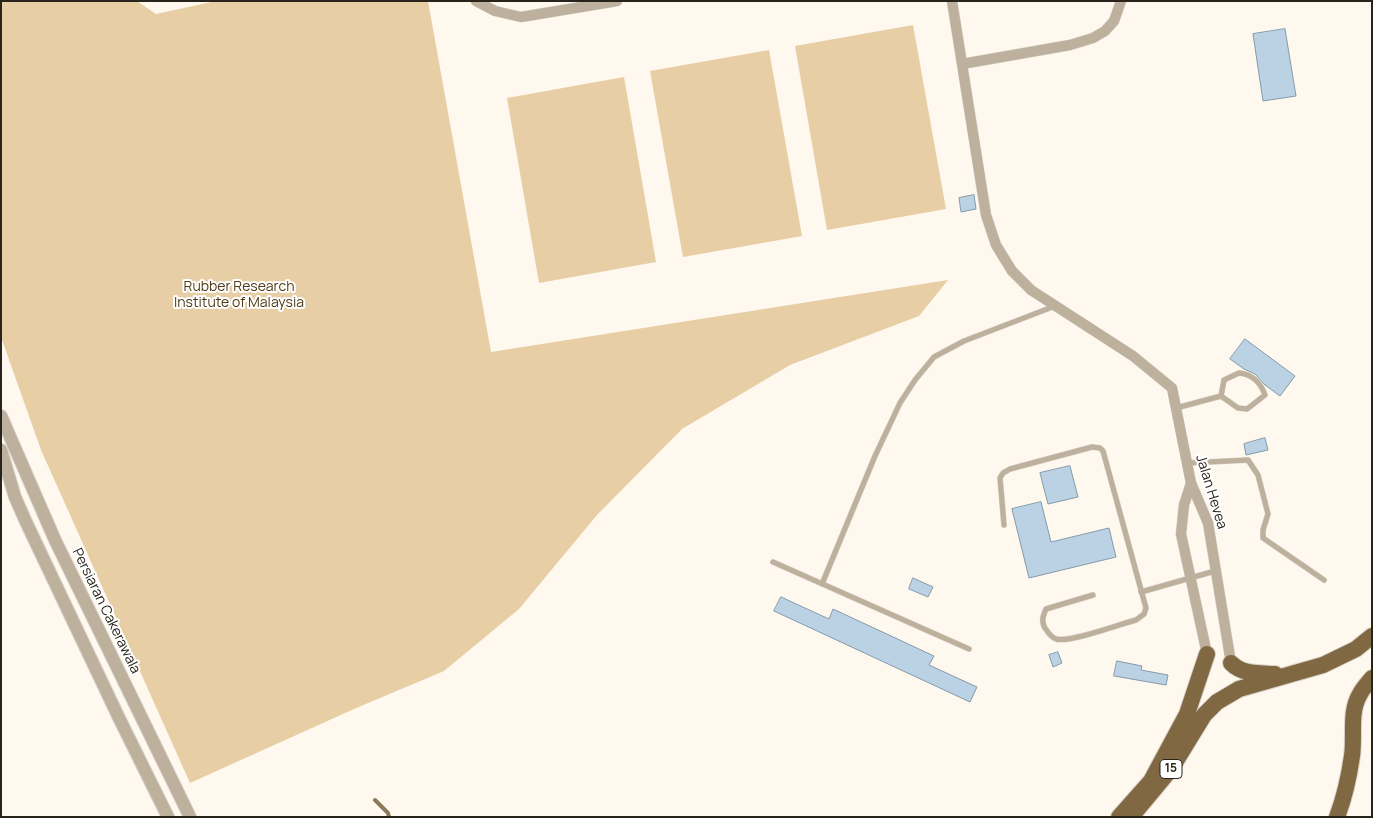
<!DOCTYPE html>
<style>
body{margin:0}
#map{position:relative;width:1373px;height:818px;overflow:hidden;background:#fef8ef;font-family:Manrope,sans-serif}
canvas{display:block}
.frame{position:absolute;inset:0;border:2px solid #29241b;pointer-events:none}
</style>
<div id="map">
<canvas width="1373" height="818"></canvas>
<div class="frame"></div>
</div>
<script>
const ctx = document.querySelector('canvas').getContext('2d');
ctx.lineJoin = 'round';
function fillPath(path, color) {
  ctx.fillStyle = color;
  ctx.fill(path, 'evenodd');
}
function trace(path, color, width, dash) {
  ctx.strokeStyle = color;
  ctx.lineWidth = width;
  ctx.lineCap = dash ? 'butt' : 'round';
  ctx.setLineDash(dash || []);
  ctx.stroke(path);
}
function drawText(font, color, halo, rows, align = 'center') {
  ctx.font = font + ' Manrope,sans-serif';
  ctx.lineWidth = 4;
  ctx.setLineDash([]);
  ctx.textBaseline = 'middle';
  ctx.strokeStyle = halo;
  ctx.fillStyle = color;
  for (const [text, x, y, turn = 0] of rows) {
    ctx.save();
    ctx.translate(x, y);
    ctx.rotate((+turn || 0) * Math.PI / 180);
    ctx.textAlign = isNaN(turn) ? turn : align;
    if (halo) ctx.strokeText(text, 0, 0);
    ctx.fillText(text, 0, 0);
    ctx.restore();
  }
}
const green = new Path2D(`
 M1,1H137L156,14L216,1H428L491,352L948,280L919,316L790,365L682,429L597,515L519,609L444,671L354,709L190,783L41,450L1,337Z
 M913,25L946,209L827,230L795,46Z
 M769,50L802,236L683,257L650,71Z
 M624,77L656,262L539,283L507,98Z`);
const stream = new Path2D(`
 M375,800L388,813L389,817`);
const building = new Path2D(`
 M1285,29L1296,96L1263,101L1253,34Z
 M974,195L976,209L961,212L959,198Z
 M1245,339L1295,376L1280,396L1265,385L1255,374L1244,369L1230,359Z
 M1265,438L1268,450L1246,455L1244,444Z
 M1070,466L1078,497L1048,504L1040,473Z
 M1041,502L1051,542L1109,528L1116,557L1029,578L1012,509Z
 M913,578L933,587L928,597L909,589Z
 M781,597L829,619L833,609L934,656L929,665L977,687L970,702L774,611Z
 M1058,652L1062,663L1053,667L1049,655Z
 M1117,661L1142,666L1141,670L1168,675L1166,685L1114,676Z`);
const service = new Path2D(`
 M1239,373C1252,374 1261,383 1265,395L1247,409L1238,408L1221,396L1224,380Z
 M1176,408L1221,396
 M1187,463L1248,460L1258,475L1268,514L1263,530V538L1324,580
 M1004,525L1000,478L1003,473L1010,469L1092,447L1100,448L1103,451L1146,608L1144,614L1136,620C1120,624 1070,643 1056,639C1050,637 1048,632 1045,628C1041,621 1043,616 1046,609L1093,595
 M773,562L969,649
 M822,584L875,456L900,403L915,380L934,357L964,341L1055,306
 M1141,592L1215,571`);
const minor = new Path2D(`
 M476,1L495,11L521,17L617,1
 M952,1L986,215L996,245L1012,271L1031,290L1133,356L1172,388L1191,483L1208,523L1231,663
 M962,64L1070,45L1093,38L1105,31L1114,21L1121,1
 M1191,483L1184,505L1181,534L1207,654`);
const tertiary = new Path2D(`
 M1,416L55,540L190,817
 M1,450L15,497L26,522L119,718L168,817`);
const trunk = new Path2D(`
 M1231,663C1243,675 1259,673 1275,674
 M1119,817L1151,781L1187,714L1207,654
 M1131,817L1171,769L1204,715L1217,702L1239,689L1323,665L1356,649L1372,636
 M1337,817C1345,796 1349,777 1352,756C1355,735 1349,712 1360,694C1363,688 1368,683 1372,678`);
const shields = [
 [1171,769,22]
];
const shieldNames = [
 ["15",1171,769]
];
const parkNames = [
 ["Rubber Research",239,287],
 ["Institute of Malaysia",239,303]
];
const streetNames = [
 ["Jalan Hevea",1211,492,73],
 ["Persiaran Cakerawala",106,611,64]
];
fillPath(green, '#e7cea5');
trace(stream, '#8e7958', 4);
fillPath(building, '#bad2e3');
trace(building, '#839aaa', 1);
trace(service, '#d8d2c9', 6);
trace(minor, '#d8d2c9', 11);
trace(tertiary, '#d8d2c9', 14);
trace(trunk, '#d8d2c9', 18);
trace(service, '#bdb09d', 5);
trace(minor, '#bdb09d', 10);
trace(tertiary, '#bdb09d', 12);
trace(trunk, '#806942', 16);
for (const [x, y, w] of shields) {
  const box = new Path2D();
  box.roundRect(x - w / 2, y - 9.5, w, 19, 4);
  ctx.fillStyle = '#fff';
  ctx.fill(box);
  trace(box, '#29241b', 1);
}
drawText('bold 12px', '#29241b', null, shieldNames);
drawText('14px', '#4e3a16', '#fff', parkNames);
drawText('14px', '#29241b', '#fff', streetNames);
</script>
